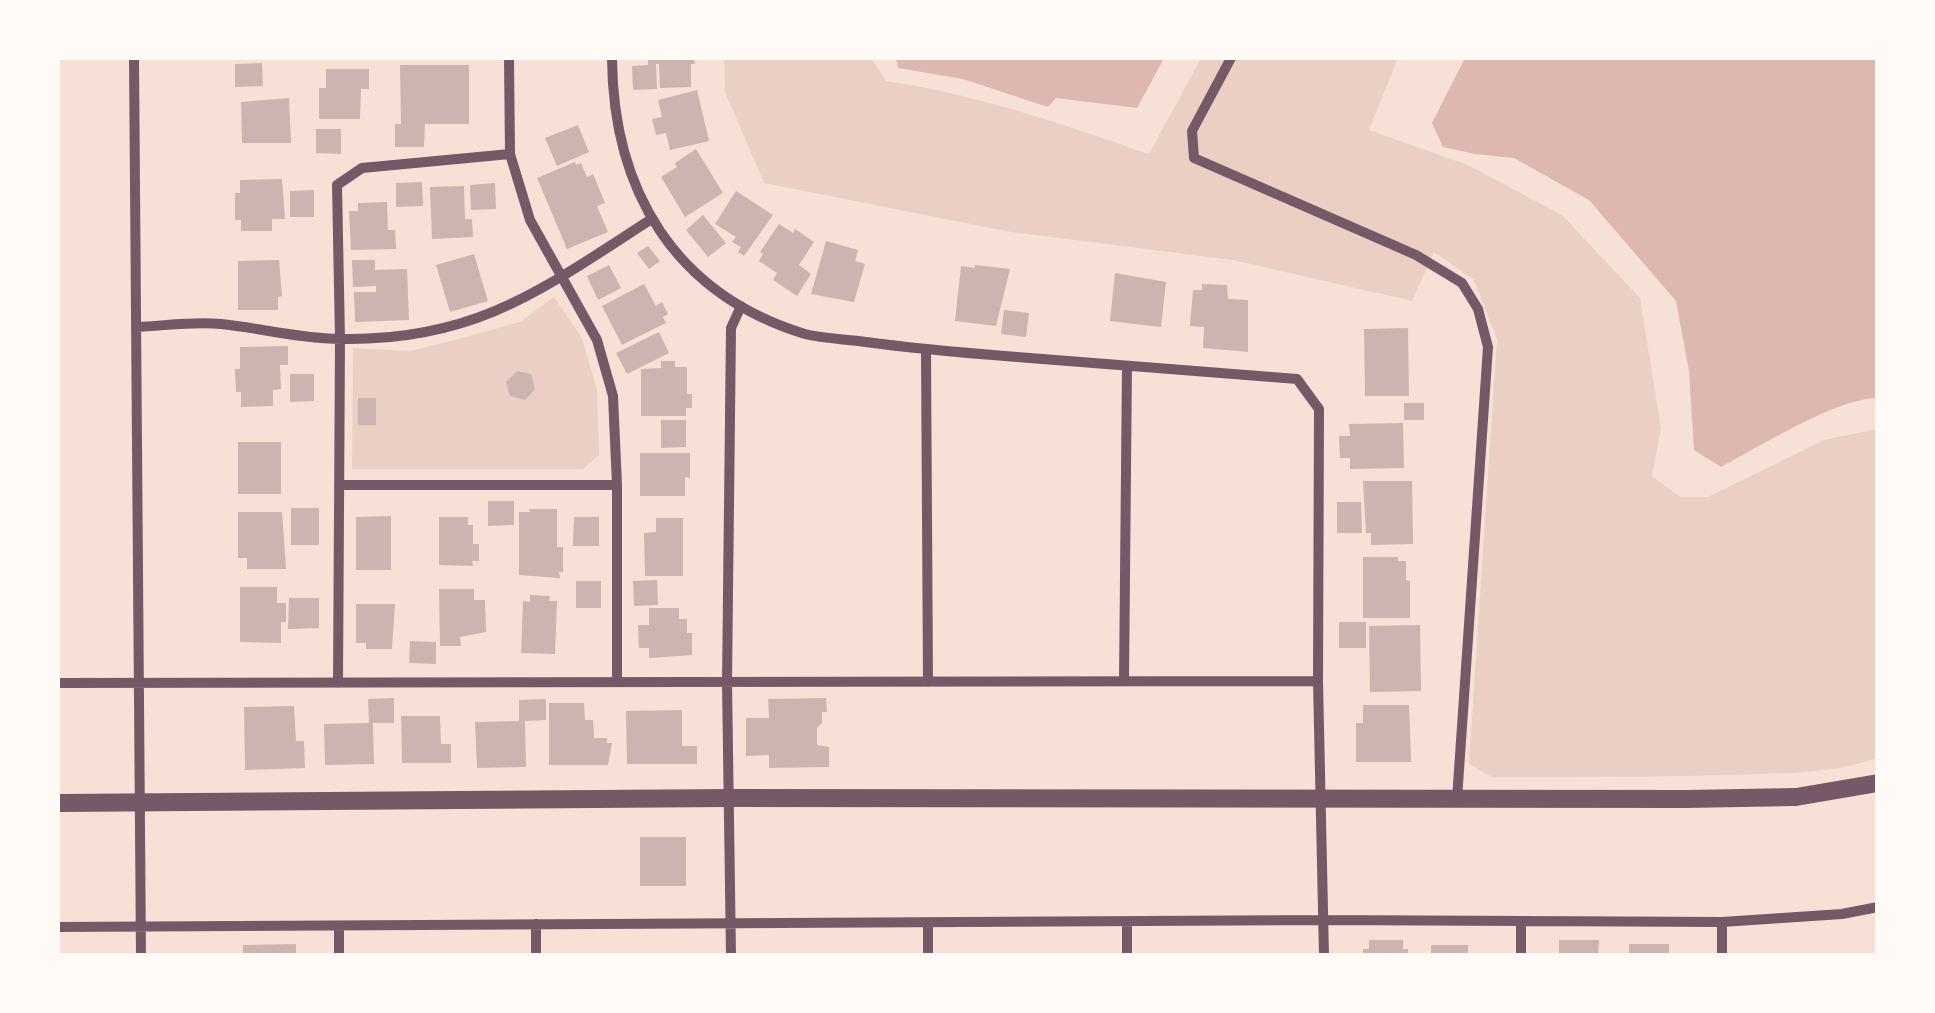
<!DOCTYPE html>
<style>
body{margin:0}
#map{position:relative;width:1935px;height:1013px;overflow:hidden;background:#f7e1d7;font-family:"Public Sans",sans-serif}
canvas{display:block}
.frame{position:absolute;inset:0;border:60px solid #fffaf5;pointer-events:none}
</style>
<div id="map">
<canvas width="1935" height="1013"></canvas>
<div class="frame"></div>
</div>
<script>
const ctx = document.querySelector('canvas').getContext('2d');
ctx.lineJoin = 'round';
function fillPath(path, color) {
  ctx.fillStyle = color;
  ctx.fill(path, 'evenodd');
}
function trace(path, color, width, dash) {
  ctx.strokeStyle = color;
  ctx.lineWidth = width;
  ctx.lineCap = dash ? 'butt' : 'round';
  ctx.setLineDash(dash || []);
  ctx.stroke(path);
}
const green = new Path2D(`
 M724,58H871L886,81C977,94 1062,124 1149,154L1201,58H1398L1369,130L1468,165L1562,215L1640,298L1661,428L1652,476L1680,497H1708L1824,440L1877,429V758C1832,774 1780,773 1732,775C1652,777 1572,777 1492,777L1469,764L1497,339L1474,280L1434,252L1412,301L1233,260L1011,232L764,183L725,92Z
 M554,297L582,338L597,390L599,455L583,469H352L353,348L410,351L466,337L520,322Z`);
const water = new Path2D(`
 M896,58H1164L1137,108L1056,98L1048,107L963,79L898,68Z
 M1465,58H1877V398C1837,398 1759,447 1721,467L1694,450L1689,371L1676,301L1589,200L1514,158L1475,154L1443,147L1432,123Z`);
const building = new Path2D(`
 M648,58H694L695,64H691V87L660,88L659,64H656L657,89L633,90L632,66L648,65Z
 M262,63L263,86L235,87V64Z
 M400,65H469V124H425L424,147H395V124H401Z
 M326,69H369V89H361L360,119H319V88H326Z
 M697,90L709,141L670,150L666,133L656,135L652,119L662,117L658,100Z
 M289,98L291,143H242L241,102Z
 M578,125L589,152L557,166L545,138Z
 M316,129H341V154L316,153Z
 M696,149L723,193L685,217L661,177L677,167L675,163Z
 M575,162L576,165L581,163L587,177L593,174L605,203L597,206L608,232L567,249L537,178Z
 M282,179L285,219H272V231H241V220H235V193H240V180Z
 M422,182L423,206L396,207V183Z
 M495,183L496,209L471,210L470,185Z
 M464,186L465,219H472L473,237L432,239L430,187Z
 M314,190V217H290V191Z
 M736,191L773,215L744,256L738,252L741,247L732,242L736,237L715,224Z
 M387,202L388,230H395L396,249L351,250L349,211H358V203Z
 M703,215L726,243L708,257L686,230Z
 M779,224L793,233L795,229L814,242L799,265L811,274L797,296L773,280L777,273L759,261L763,254L760,252Z
 M826,241L858,250L855,261L865,264L854,302L811,294Z
 M648,246L660,261L649,269L637,253Z
 M474,254L488,301L450,312L436,265Z
 M279,260L282,296L278,297V310H238V261Z
 M352,260H375V270L407,269L409,320L355,322L354,292H376V286L353,287Z
 M609,265L621,288L598,300L587,276Z
 M975,265L1010,269L996,326L955,321L961,266L975,268Z
 M1115,273L1166,282L1161,327L1110,321Z
 M644,284L656,306L662,302L668,314L663,317L666,323L622,345L602,306Z
 M1202,284L1227,285L1228,299L1248,300V352L1203,348L1204,327L1190,326L1193,290H1202Z
 M1004,310L1029,313L1026,337L1001,334Z
 M1408,328L1409,396H1365L1364,329Z
 M659,332L669,353L627,374L616,353Z
 M288,346V365H280L281,389L273,390V406L241,407V392H236L235,369H240V347Z
 M661,361H675V367H687V394H692V408H686V416H641V369L661,368Z
 M517,371L531,374L535,389L525,400L510,396L506,382Z
 M290,374H314V401L290,402Z
 M358,398H376V425H358Z
 M1404,403H1424V420H1404Z
 M661,420H686V447L661,448Z
 M1403,423L1404,468L1350,469V458H1340L1339,436H1350L1349,424Z
 M238,442H281V494H238Z
 M640,453H690V478L685,477V496H640Z
 M1363,481H1412L1413,544L1371,545V533H1366Z
 M488,501H514V525L488,526Z
 M1337,502H1361L1362,533H1337Z
 M291,508H319V545H291Z
 M529,509H557V547H563V572H559L560,578L519,575V512H530Z
 M238,512H282L286,569H247V558H238Z
 M391,516V570H356V517Z
 M439,517H468V525H473V544H479V561H472L473,566L439,565Z
 M574,517H599V546H573Z
 M656,518H683V576H645L644,533L656,532Z
 M1363,557H1398V561H1406V580L1410,581V618H1363Z
 M657,580L658,605L634,606L633,581Z
 M576,581H601V608H576Z
 M240,587H277V603H286V622H281V643L240,642Z
 M439,589H474V600H485L486,632L460,637L461,646H440Z
 M530,595L550,596L549,601H557L555,654L521,653L523,601L530,602Z
 M289,598H319V628L288,629Z
 M356,604H395L392,649H366V643H356Z
 M649,608H679V619H687V633H692V655L649,658V648H639L638,625H649Z
 M1339,622H1366V648H1339Z
 M1420,625L1421,691L1370,692L1369,626Z
 M410,641L436,642V664L409,663Z
 M394,698V723H373L374,764L325,765L324,724L369,723L368,699Z
 M826,698L827,712H822V723L817,728V745L829,747V767L769,768V755L746,756V718H769L768,699Z
 M546,699V720L525,721L526,767L477,768L475,722L519,721V700Z
 M549,703H584L585,720H593L594,738H607V743H612L608,765H549Z
 M1363,705H1409L1411,762H1356V723H1363Z
 M294,706L296,741H304L305,768L245,770L244,707Z
 M682,710V746H697V764H627L626,711Z
 M401,716H440L441,744H451V763H402Z
 M640,837H686V886H640Z
 M1369,940H1403V949H1408V956H1363V949H1369Z
 M1559,940H1599L1598,956H1559Z
 M296,944V956H243V945Z
 M1629,944H1669V956H1629Z
 M1431,945H1468V956H1431Z`);
const minor = new Path2D(`
 M134,58L141,956
 M509,58L510,154L530,220L597,340L613,396L617,485V682
 M612,58C613,190 674,294 805,334C824,339 846,339 866,342C916,349 966,353 1017,357C1110,364 1204,372 1297,379L1319,409L1318,681L1324,956
 M1231,58L1192,131L1194,158L1416,255L1462,283L1478,309L1488,347L1457,799
 M136,327C164,326 193,321 221,324C261,328 301,339 342,339C476,341 543,289 650,220
 M926,350L928,682
 M339,485H617
 M1124,681L1127,366
 M58,683L1318,681
 M338,683L340,339L337,185L362,168L510,154
 M1127,922V956
 M1521,922V956
 M928,923V956
 M536,924V956
 M58,927L1324,920L1722,922L1842,914L1878,907
 M339,928V956
 M731,956L727,682L731,328L741,306
 M1722,956V922`);
const tertiary = new Path2D(`
 M58,803L729,798L1686,799L1796,797L1878,783`);
fillPath(green, '#ebcfc5');
fillPath(water, '#dcb8b0');
fillPath(building, '#ccb4b1');
trace(minor, '#755966', 10);
trace(tertiary, '#755966', 18);
</script>
